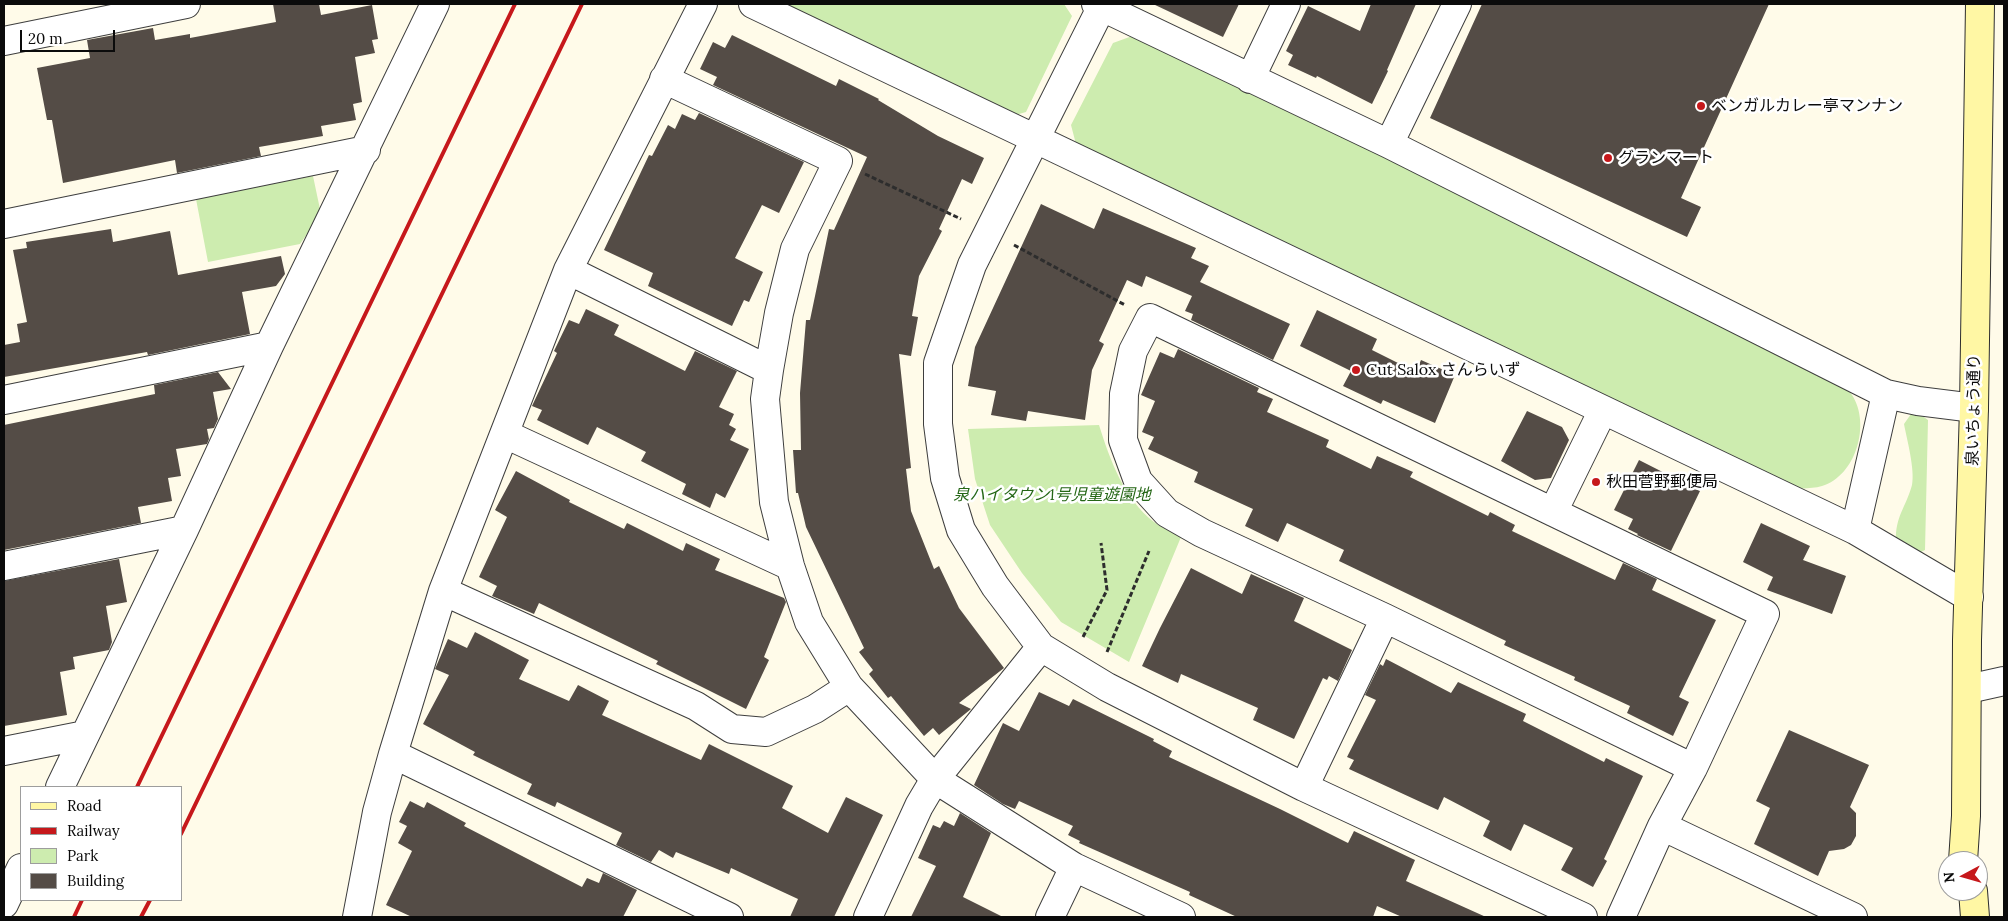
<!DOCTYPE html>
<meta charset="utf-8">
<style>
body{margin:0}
#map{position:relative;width:2008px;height:921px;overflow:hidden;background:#fffbe9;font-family:Lora,serif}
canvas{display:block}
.frame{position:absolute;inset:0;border:5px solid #0b0b0b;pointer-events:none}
.legend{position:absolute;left:20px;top:786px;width:162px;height:115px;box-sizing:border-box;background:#fff;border:1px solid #9d9d9d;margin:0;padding:6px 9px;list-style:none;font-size:15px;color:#0b0b0b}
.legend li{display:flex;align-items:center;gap:10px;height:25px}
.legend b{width:25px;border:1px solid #9d9d9d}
.north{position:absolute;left:1938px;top:851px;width:50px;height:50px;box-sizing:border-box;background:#fff;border:1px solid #9d9d9d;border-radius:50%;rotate:264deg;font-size:14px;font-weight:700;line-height:20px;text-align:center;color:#0b0b0b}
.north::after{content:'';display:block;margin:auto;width:18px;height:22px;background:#c6181b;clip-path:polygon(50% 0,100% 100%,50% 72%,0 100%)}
.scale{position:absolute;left:20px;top:30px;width:95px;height:22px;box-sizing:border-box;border:2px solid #0b0b0b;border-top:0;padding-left:6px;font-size:15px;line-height:18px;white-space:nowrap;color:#0b0b0b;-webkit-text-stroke:4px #fff;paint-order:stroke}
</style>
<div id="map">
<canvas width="2008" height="921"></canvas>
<div class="frame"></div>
<ul class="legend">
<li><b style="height:6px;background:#fff7a4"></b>Road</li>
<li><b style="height:6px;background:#c6181b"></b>Railway</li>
<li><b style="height:14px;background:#cdecaf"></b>Park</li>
<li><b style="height:14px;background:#544c46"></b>Building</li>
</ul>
<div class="north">N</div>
<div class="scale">20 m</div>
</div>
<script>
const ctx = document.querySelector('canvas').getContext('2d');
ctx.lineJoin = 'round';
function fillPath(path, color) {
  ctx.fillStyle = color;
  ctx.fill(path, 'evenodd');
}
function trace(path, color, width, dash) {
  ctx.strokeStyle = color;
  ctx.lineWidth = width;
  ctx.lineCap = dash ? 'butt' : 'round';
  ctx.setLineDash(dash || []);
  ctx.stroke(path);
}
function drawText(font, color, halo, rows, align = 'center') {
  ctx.font = font + ' Lora,"Noto Sans JP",serif';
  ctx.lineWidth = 5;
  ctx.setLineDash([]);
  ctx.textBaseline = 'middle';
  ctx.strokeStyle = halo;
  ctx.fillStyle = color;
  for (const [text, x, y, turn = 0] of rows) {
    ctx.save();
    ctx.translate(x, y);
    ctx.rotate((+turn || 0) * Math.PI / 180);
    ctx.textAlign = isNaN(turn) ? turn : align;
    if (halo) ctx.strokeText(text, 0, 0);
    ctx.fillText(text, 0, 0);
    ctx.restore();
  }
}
const green = new Path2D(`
 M779,4H1064L1072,16L1026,112L1012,116Z
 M1135,35L1836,377C1841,383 1848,388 1852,395C1871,424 1856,476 1822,486C1808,490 1792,488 1779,487L1077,148L1071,125L1113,43Z
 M313,176L321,214L300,244L208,262L196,199Z
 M1911,414L1921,415L1928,420L1925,550L1917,554L1896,541C1895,517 1906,507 1912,485C1915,469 1907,440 1904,424Z
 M1099,425C1110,460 1124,499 1154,522C1162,528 1172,532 1181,537L1129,662L1061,622L1022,573L990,525L975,479L968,429Z`);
const building = new Path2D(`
 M273,4H319L321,15L372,5L378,39L372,40L375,53L355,57L362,102L353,104L356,120L321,126L323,136L259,147L261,156L177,173L175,160L63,183L52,120H47L37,68L90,58L87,40L153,28L155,40L190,34V38L276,22Z
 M1153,4H1239L1223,37Z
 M1371,4H1416L1387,70L1388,71L1372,104L1317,76L1316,78L1288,65L1293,55L1286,51L1308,6L1360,31Z
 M1482,4H1769L1681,198L1701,207L1687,237L1430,118Z
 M732,35L836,86L839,79L879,99L878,100L938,136L984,158L972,184L962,179L939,229L942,231L919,276L912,316L918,317L911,356L899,354L911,468L906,469L911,511L934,569L939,566L959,608L1004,668L959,703L971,709L939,735L933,728L924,736L891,696L888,698L869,674L873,670L859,652L864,648L806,527L798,493H796L793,450H801L800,393L806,320H810L829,229L834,230L867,157L713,85L717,77L700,69L713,42L725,48Z
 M699,113L804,162L779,213L762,205L735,258L763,272L749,302L744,300L732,326L648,286L653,273L604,250L649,155L652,156L668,125L675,129L682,114L695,120Z
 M1041,204L1094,229L1103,208L1196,248L1191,258L1209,266L1200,282L1290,324L1273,360L1191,320L1193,314L1185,311L1192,296L1146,276L1142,287L1127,280L1099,341L1104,344L1092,370L1085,420L1028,411L1026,421L991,415L996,391L968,386L975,347Z
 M111,229L113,242L170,231L178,275L281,256L285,274L276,286L242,292L250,334L148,355L147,352L4,377V345L20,342L17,324L27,322L13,250L27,248L26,242Z
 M586,309L619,325L614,335L685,371L695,351L737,371L719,407L734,414L729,425L736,429L730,440L749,449L725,498L716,493L710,508L682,494L686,484L641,461L646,452L597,427L588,445L537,420L542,410L532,406L557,353L554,351L569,320L579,324Z
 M1317,310L1377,339L1372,350L1416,372L1421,360L1455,375L1435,423L1383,400L1381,404L1343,386L1351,371L1300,346Z
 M1178,349L1259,388L1257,392L1273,399L1267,412L1329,440L1326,447L1371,469L1377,456L1413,472L1410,477L1488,516L1490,512L1515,525L1512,531L1615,580L1623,563L1657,579L1652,590L1716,620L1679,697L1689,702L1673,736L1627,713L1630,706L1574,680L1575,677L1504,645L1506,641L1339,561L1344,550L1287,523L1278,542L1245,526L1253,509L1194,482L1198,472L1148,449L1154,437L1142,432L1155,401L1141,395L1160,352L1174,358Z
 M218,372L231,389L213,392L218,419L214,428L207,429L209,439L207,444L176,449L181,476L168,478L172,501L138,507L141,523L4,550V425L155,394L154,385Z
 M1527,411L1562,427L1569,440L1551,478L1535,480L1501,461Z
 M1639,460L1700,491L1671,551L1637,535L1638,534L1628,529L1633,519L1614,510Z
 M516,471L570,500L569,502L624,529L627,523L683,551L686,543L720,559L715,570L784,598L786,602L764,657L769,660L746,709L656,664L658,661L539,603L534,614L492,596L497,586L479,577L507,517L495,510Z
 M1761,523L1810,546L1803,560L1846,576L1832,614L1767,590L1773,577L1743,562Z
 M119,559L127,602L106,606L112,642L109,650L73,657L75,669L60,672L67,715L4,726V581Z
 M1191,568L1242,594L1251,574L1304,598L1294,621L1352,650L1338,681L1329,676L1327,680L1323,678L1294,739L1253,720L1258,708L1181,674L1178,683L1142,666L1160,628Z
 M475,632L529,660L519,679L569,701L578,685L609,701L602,715L701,760L709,744L793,786L782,808L828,833L846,797L883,815L834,917H790L798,899L731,868L729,874L676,852L673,858L659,850L651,862L616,845L622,833L557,802L555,807L527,794L532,784L473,755L475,752L423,724L449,675L435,669L448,639L467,648Z
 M1386,659L1451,693L1458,682L1526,714L1523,721L1604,762L1606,758L1643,776L1604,859L1607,861L1593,887L1561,870L1573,848L1524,824L1511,851L1483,836L1490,821L1444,797L1438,810L1349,769L1354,760L1347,757L1376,700L1365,695L1380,664L1383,666Z
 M1039,692L1069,706L1073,699L1154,739L1153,741L1172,751L1169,757L1280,809L1348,843L1354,831L1415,860L1406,881L1486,917H1402L1377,906L1373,917H1237L1189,895L1190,892L1079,843L1080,841L1068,835L1073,826L1019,801L1015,809L1003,804L974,785L1003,723L1019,731Z
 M1789,730L1869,765L1850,807L1856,813V836L1851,845L1844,849L1829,851L1818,876L1754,844L1770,808L1756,801Z
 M410,801L424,808L427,802L466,823L464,826L582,887L587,878L599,883L603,873L637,890L623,917H412L386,905L412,851L398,843L407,826L399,822Z
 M960,813L991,833L963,897L1003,917H911L936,866L918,858L933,825L940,828L944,821L954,826Z`);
const path = new Path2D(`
 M865,174L961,219
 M1014,245L1125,305
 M1083,637L1107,590L1101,543
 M1107,652L1149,551`);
const street = new Path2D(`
 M753,4L1855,530L1969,597
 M1096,4L1389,144L1886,394L1918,401L1974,408
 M1103,4L972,265L938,363V424L945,478L961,530L995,586L1041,647L1107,687L1304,787L1583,917
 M4,41L186,4
 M664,79L838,161L795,249L779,313L769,370L765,399L774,502L790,566L809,622L849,687L935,779L1074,867L1181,917
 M1250,79L1286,4
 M1389,144L1457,4
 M4,224L366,150
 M568,270L769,370
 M4,400L269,346
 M505,434L790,566
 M1553,512L1603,410
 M1855,530L1886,394
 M4,566L184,530
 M443,591L696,706L732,729L766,732L815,709L849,687
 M1968,689L2004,681
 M4,751L85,735
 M393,754L729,917
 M60,787L184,530L269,346L435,4
 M1304,787L1385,618
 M1662,826L1853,917
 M4,904L21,868
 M357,917L377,812L393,754L443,591L568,270L703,4
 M868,917L919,806L935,779L1041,647
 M1050,917L1074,867
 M1621,917L1662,826L1693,768L1765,614L1150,318L1133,351L1124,394L1123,440L1138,481L1167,513L1202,533L1385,618L1693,768`);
const secondary = new Path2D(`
 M1963,861L1966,816L1967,640L1974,408L1980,4
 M1973,891L1975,917`);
const rail = new Path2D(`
 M137,787L515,4
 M181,834L582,4
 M74,917L82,900
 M141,917L150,900`);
const markers = [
 [1701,106,5,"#c6181b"],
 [1608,158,5,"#c6181b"],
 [1356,370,5,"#c6181b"],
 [1596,482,5,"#c6181b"]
];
const poiNames = [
 ["ベンガルカレー亭マンナン",1711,106],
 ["グランマート",1618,158],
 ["Cut Salox さんらいず",1366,370],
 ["秋田菅野郵便局",1606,482]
];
const streetNames = [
 ["泉いちょう通り",1974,410,-89]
];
const parkNames = [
 ["泉ハイタウン1号児童遊園地",1052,495]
];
fillPath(green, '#cdecaf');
fillPath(building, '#544c46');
trace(street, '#3e3e3e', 30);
trace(secondary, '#2d2d2d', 30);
trace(path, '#2d2d2d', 3, [5, 2.5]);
trace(street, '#fff', 28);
trace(secondary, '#fff7a4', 28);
trace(rail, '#c6181b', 4);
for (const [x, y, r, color] of markers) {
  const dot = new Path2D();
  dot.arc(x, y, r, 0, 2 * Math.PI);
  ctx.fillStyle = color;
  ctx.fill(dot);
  trace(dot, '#fff', 2);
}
drawText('16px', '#0b0b0b', '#fff', poiNames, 'left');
drawText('16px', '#0b0b0b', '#fff', streetNames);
drawText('italic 16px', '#256716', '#fff', parkNames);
</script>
